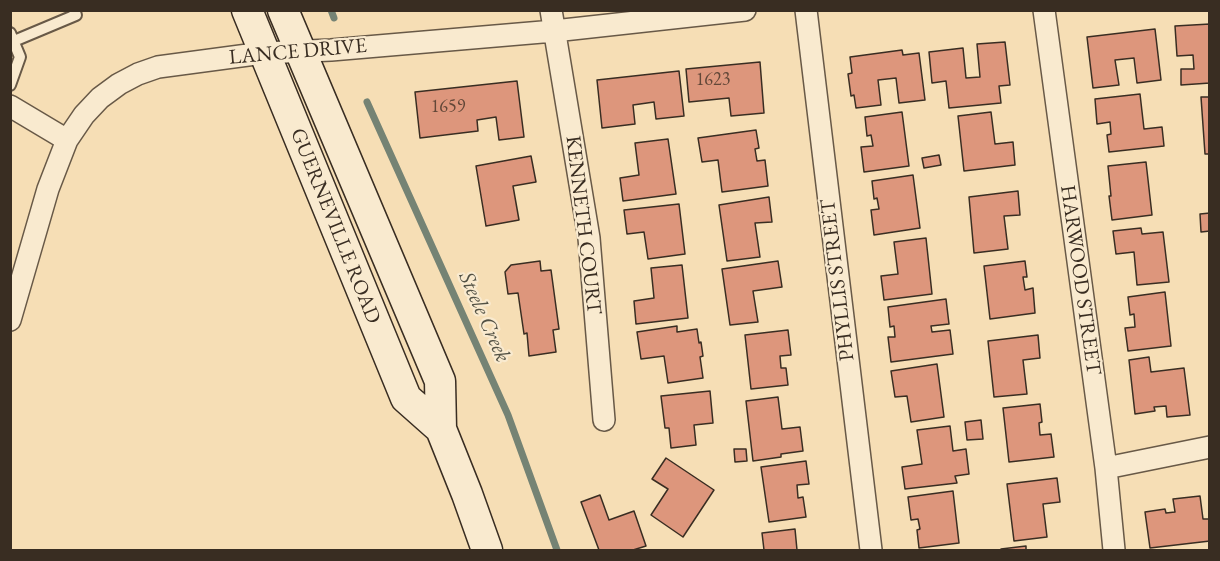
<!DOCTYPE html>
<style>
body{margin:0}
#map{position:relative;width:1220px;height:561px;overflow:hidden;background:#f6deb5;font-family:"EB Garamond",serif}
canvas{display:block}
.frame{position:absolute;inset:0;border:12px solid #392d22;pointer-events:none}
</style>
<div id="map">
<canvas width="1220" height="561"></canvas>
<div class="frame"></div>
</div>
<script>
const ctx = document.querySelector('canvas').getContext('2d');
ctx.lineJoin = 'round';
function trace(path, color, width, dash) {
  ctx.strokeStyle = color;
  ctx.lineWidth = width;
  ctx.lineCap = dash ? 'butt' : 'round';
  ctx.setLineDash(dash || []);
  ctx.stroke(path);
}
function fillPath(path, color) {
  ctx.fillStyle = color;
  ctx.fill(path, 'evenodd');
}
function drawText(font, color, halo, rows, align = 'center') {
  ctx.font = font + ' "EB Garamond",serif';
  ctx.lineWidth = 4.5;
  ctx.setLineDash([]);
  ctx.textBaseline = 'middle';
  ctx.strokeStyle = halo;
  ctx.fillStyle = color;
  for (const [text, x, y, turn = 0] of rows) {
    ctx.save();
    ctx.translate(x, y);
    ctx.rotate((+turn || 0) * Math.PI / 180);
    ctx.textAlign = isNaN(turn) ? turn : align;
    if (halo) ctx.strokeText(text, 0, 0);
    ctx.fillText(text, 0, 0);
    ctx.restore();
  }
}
const stream = new Path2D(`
 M331,10L334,18
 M367,102L508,415L557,550`);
const building = new Path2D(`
 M1210,24V83L1181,85V69H1194L1193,55L1177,56L1175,26Z
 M1155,29L1161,80L1137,83L1134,58L1115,60L1119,85L1093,88L1087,37Z
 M1005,42L1010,85L999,86L1001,103L949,108L946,81L932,83L929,52L963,48L966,78L980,77L977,44Z
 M902,50L903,55L919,53L925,100L899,103L896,78L878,80L881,105L856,108L854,95L851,96L848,74L852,73L850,57Z
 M760,62L764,113L731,116L729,98L689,102L686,69Z
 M679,71L684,116L656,119L654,102L633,105L635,124L602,128L597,80Z
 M517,81L524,137L499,140L496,117L477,120L478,131L420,138L415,92Z
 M1140,94L1144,129L1162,127L1164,146L1109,152L1107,135L1111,134L1110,122L1097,124L1095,99Z
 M1201,97H1210V154H1205Z
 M902,112L909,166L864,172L861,147L873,146L871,135L867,136L865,117Z
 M991,112L995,144L1013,142L1015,165L964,171L958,116Z
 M756,130L759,148L755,149L757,161L765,160L768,186L722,192L718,160L702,162L698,138Z
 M668,139L676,194L623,201L620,178L639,175L635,143Z
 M939,155L941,165L924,168L922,158Z
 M531,156L536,182L513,186L519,220L486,226L476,166Z
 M1146,162L1152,215L1112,220L1109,196H1111L1108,166Z
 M913,175L920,228L874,235L871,210L879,209L877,198L874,199L872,181Z
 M1018,191L1020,215L1004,216L1008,249L974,253L969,197Z
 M769,197L772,222L755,223L760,257L727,261L719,205Z
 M679,204L685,254L648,259L644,232L627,234L624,210Z
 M1210,213V231L1201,232L1200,214Z
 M1141,228L1142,234L1163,232L1169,282L1137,285L1134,252L1116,254L1113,231Z
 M926,238L932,294L884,300L881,276L898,274L894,242Z
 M540,261L541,271L551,270L559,329L553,330L556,352L529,356L527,333L524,334L518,293L508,294L505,272L511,265Z
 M778,261L782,287L753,291L758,322L730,325L722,269Z
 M1025,261L1027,277H1023L1025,290L1033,288L1035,313L990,319L984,266Z
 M682,265L688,318L636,324L634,301L654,298L651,268Z
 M1165,292L1171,346L1128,351L1125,328L1135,327L1134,314L1130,315L1128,297Z
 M946,299L949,324L931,326L932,332L950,330L953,354L891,362L888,337H895L894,326L890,327L888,307Z
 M677,326V332L697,329L699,343L701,342L703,356L700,357L703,378L668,383L664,356L641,359L637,332Z
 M788,330L791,355L780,356L781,368H786L788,385L751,389L745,335Z
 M1038,335L1040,358L1023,360L1027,394L994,397L988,341Z
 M1149,357L1151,372L1184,368L1190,415L1167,417L1166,406L1154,407L1155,411L1135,414L1129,360Z
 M937,364L944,417L911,422L907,396L895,397L891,371Z
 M710,391L713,423L694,425L696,445L671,448L669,428H665L661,396Z
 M778,397L782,429L800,427L803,451L781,454V457L753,461L746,401Z
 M1040,404L1042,422L1039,423L1040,435L1051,434L1054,457L1009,462L1003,408Z
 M981,420L983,439L967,440L965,422Z
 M950,426L953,451L966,449L969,474L955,476L957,483L905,489L902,467L922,464L917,430Z
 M734,449H746L747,461L735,462Z
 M666,458L714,490L683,537L651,515L668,489L652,479Z
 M806,461L809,484L797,485L798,498L803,497L806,517L769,522L761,467Z
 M1057,478L1060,502L1043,504L1047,537L1014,541L1007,484Z
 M953,491L959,543L919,548L917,530L920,529L918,519L911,520L908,497Z
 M600,495L609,520L634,511L646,546L633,550H599L581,502Z
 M1200,496L1203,519H1210V541L1150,548L1145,512L1165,509L1166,513L1175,512L1173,499Z
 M795,529L797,550H764L762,533Z
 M1026,546V550H1001V549Z`);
const service = new Path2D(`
 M10,33L20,57L10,85
 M14,41L76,15L74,10`);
const minor = new Path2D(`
 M551,10L589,238L604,420
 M806,10L871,550
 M1044,10L1106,468L1114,550
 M10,106L67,140
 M10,320L48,189L67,140L84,115L100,98L119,84L138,74L158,67L263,53L331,50L554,31L745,10
 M1106,468L1210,447`);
const secondary = new Path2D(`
 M247,10L406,398L441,429
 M283,10L440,381L441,429L467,494L487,550`);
const numberNames = [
 ["1623",713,80],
 ["1659",448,107]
];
const streetNames = [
 ["LANCE DRIVE",298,52,-5],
 ["KENNETH COURT",583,225,83],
 ["GUERNEVILLE ROAD",335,226,68],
 ["PHYLLIS STREET",838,280,-97],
 ["HARWOOD STREET",1080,280,82]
];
const waterNames = [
 ["Steele Creek",484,317,66]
];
trace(stream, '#758374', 7);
fillPath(building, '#dd967c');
trace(building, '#392d22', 1.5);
trace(service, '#685947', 14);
trace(minor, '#685947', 24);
trace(secondary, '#392d22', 33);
trace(service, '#f9eacf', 10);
trace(minor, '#f9eacf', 21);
trace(secondary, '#f9eacf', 30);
drawText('18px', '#624738', null, numberNames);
drawText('21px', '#392d22', '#f9eacf', streetNames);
drawText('italic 22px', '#525144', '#f9eacf', waterNames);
</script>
